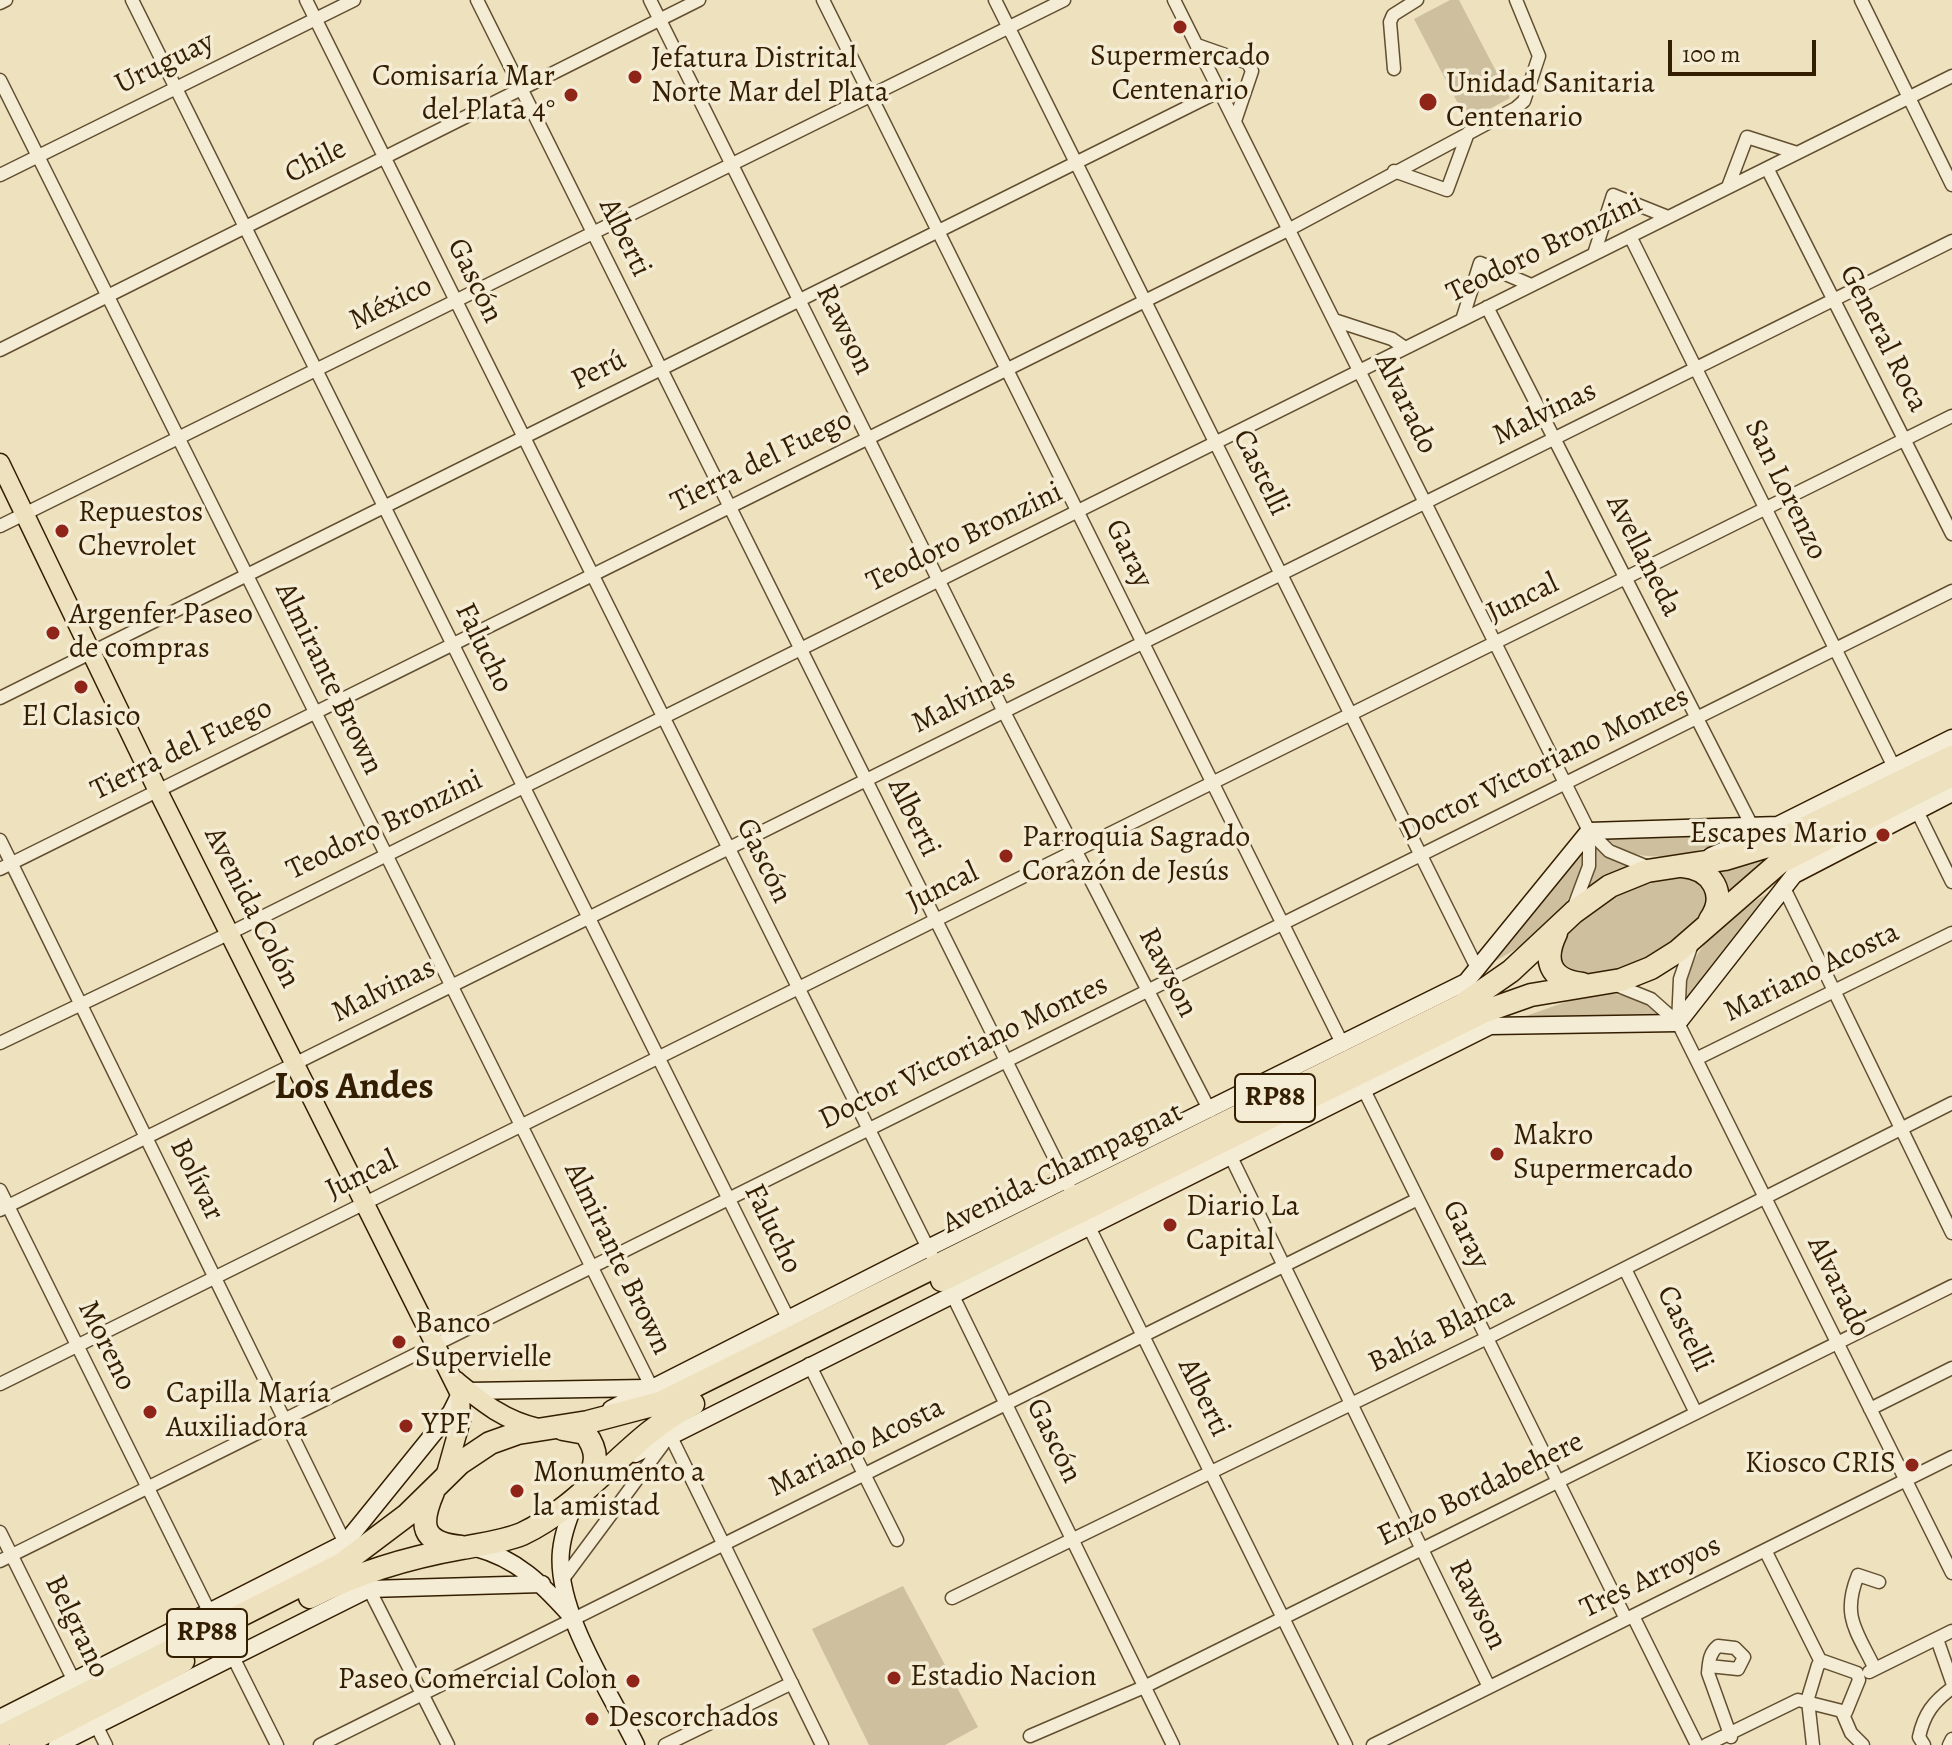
<!DOCTYPE html>
<meta charset="utf-8">
<style>
body{margin:0}
#map{position:relative;width:1952px;height:1745px;overflow:hidden;background:#eee1be;font-family:Alegreya,serif}
canvas{display:block}
.scale{position:absolute;left:1668px;top:40px;width:148px;height:36px;box-sizing:border-box;border:4px solid #341e01;border-top:0;padding-left:10px;font-size:24px;line-height:28px;white-space:nowrap;color:#341e01;-webkit-text-stroke:6px #f4ecd5;paint-order:stroke}
</style>
<div id="map">
<canvas width="1952" height="1745"></canvas>
<div class="scale">100 m</div>
</div>
<script>
const ctx = document.querySelector('canvas').getContext('2d');
ctx.lineJoin = 'round';
function fillPath(path, color) {
  ctx.fillStyle = color;
  ctx.fill(path, 'evenodd');
}
function trace(path, color, width, dash) {
  ctx.strokeStyle = color;
  ctx.lineWidth = width;
  ctx.lineCap = dash ? 'butt' : 'round';
  ctx.setLineDash(dash || []);
  ctx.stroke(path);
}
function drawText(font, color, halo, rows, align = 'center') {
  ctx.font = font + ' Alegreya,serif';
  ctx.lineWidth = 7;
  ctx.setLineDash([]);
  ctx.textBaseline = 'middle';
  ctx.strokeStyle = halo;
  ctx.fillStyle = color;
  for (const [text, x, y, turn = 0] of rows) {
    ctx.save();
    ctx.translate(x, y);
    ctx.rotate((+turn || 0) * Math.PI / 180);
    ctx.textAlign = isNaN(turn) ? turn : align;
    if (halo) ctx.strokeText(text, 0, 0);
    ctx.fillText(text, 0, 0);
    ctx.restore();
  }
}
const green = new Path2D(`
 M1450,0H1459L1510,98L1467,121L1414,19Z
 M1746,833C1700,852 1642,874 1602,835Z
 M1593,839L1611,856L1632,868L1583,897Z
 M1584,845C1586,900 1537,939 1492,963Z
 M1788,845L1727,899L1711,868Z
 M1682,874L1706,883L1707,910L1677,944L1615,974L1571,976L1555,956L1568,929L1624,886Z
 M1777,887L1685,1006C1681,947 1732,916 1777,887Z
 M1607,993L1634,997L1666,1018H1520L1577,998Z
 M903,1586L978,1727L945,1745H869L812,1629Z`);
const street = new Path2D(`
 M132,0L789,1320
 M306,0L931,1254
 M477,0L1069,1187
 M650,0L1004,712L1210,1111
 M823,0L1343,1045
 M995,0L1478,970
 M1174,0L1589,831L1609,851L1650,868
 M1861,0L1952,185
 M0,3L6,0
 M1197,45L1248,63L1252,71L1235,121
 M1394,69L1390,22L1393,15L1417,0
 M0,80L652,1388
 M1767,168L1952,534
 M1394,171L1447,190L1468,133
 M0,175L354,0
 M1728,187L1747,137L1797,153
 M1630,236L1894,767
 M1594,254L1613,195L1668,217
 M1487,307L1753,828
 M1334,320L1392,339L1405,348
 M1462,320L1480,263L1531,285
 M0,350L699,0
 M0,526L1064,0
 M0,698L1220,91
 M1917,811L1952,882
 M0,840L345,1543
 M0,869L1288,230L1516,108L1524,101L1539,56L1516,0
 M1783,886L1952,1233
 M1573,909L1589,866V831
 M1616,985L1651,999L1678,1023L1952,1573
 M1678,1023L1680,979L1692,944
 M0,1043L230,933L1952,76
 M1696,1059L1952,933
 M1364,1090L1626,1619
 M1231,1157L1489,1687
 M0,1190L209,1611
 M0,1210L1952,241
 M1086,1221L1346,1745
 M1625,1269L1696,1413
 M949,1288L1173,1745
 M809,1364L897,1540
 M0,1384L1952,416
 M1870,1409L1952,1368
 M0,1532L76,1685
 M1765,1550L1821,1662
 M0,1561L1952,591
 M563,1579L670,1435L822,1745
 M369,1589L448,1745
 M952,1598L1487,1338L1952,1103
 M1633,1616L1697,1745
 M1937,1639L1952,1682
 M232,1655L277,1745
 M1709,1666L1738,1669L1744,1657L1735,1648L1718,1646C1709,1653 1709,1663 1708,1673L1731,1737
 M1875,1669C1857,1631 1841,1617 1858,1575L1879,1582
 M1869,1672L1952,1631
 M1842,1712L1851,1733L1863,1745
 M93,1719L106,1745
 M1030,1736L1144,1687L1952,1286
 M320,1745L1418,1199
 M665,1745L792,1683
 M1373,1745L1952,1457
 M1706,1745L1798,1700L1846,1712L1859,1680L1857,1673L1823,1661L1818,1665L1808,1698V1701L1813,1745
 M1924,1745L1919,1737C1924,1714 1933,1702 1952,1688
 M1949,1745L1952,1739`);
const secondary = new Path2D(`
 M1711,856L1767,831
 M469,1391L646,1388
 M611,1409L928,1248L1466,982L1589,831L1778,825L1952,738
 M635,1454L1490,1026L1678,1023L1794,875L1952,793
 M577,1498C570,1515 563,1532 561,1551C555,1611 610,1692 636,1745
 M476,1548C517,1559 541,1583 569,1614
 M0,1718L345,1543L451,1412L460,1394
 M57,1745L369,1589L542,1584`);
const primary = new Path2D(`
 M0,463L158,791L460,1394L461,1420L445,1477
 M455,1380C482,1402 503,1420 538,1428`);
const highway = new Path2D(`
 M1682,866C1712,868 1728,895 1710,920
 M1556,933C1543,960 1549,980 1582,984
 M942,1280L1483,1012L1531,995L1621,980L1651,968L1678,951L1779,863L1952,775
 M563,1429L585,1433C600,1453 596,1465 586,1486
 M433,1492C419,1525 421,1543 461,1547
 M310,1597C357,1573 411,1557 462,1548C483,1544 502,1542 522,1534C588,1503 628,1436 693,1404
 M0,1737L342,1564L407,1515L460,1463L490,1443L518,1433L588,1422L660,1403L1462,1005L1511,971L1574,912L1610,886L1647,871L1725,859L1768,846L1952,757
 M21,1745L183,1661`);
const markers = [
 [1180,27,8,"#8f2418"],
 [635,77,8,"#8f2418"],
 [571,95,8,"#8f2418"],
 [1428,102,10,"#8f2418"],
 [62,531,8,"#8f2418"],
 [53,633,8,"#8f2418"],
 [81,687,8,"#8f2418"],
 [1883,835,8,"#8f2418"],
 [1006,856,8,"#8f2418"],
 [1497,1154,8,"#8f2418"],
 [1170,1225,8,"#8f2418"],
 [399,1342,8,"#8f2418"],
 [150,1412,8,"#8f2418"],
 [406,1426,8,"#8f2418"],
 [1912,1465,8,"#8f2418"],
 [517,1491,8,"#8f2418"],
 [894,1678,8,"#8f2418"],
 [633,1681,8,"#8f2418"],
 [592,1719,8,"#8f2418"]
];
const shields = [
 [1275,1098,80],
 [207,1633,80]
];
const shieldNames = [
 ["RP88",1275,1098],
 ["RP88",207,1633]
];
const poiNames = [
 ["Supermercado",1180,58,"center"],
 ["Centenario",1180,92,"center"],
 ["Jefatura Distrital",651,60],
 ["Norte Mar del Plata",651,94],
 ["Comisaría Mar",555,78,"right"],
 ["del Plata 4°",555,112,"right"],
 ["Unidad Sanitaria",1446,85],
 ["Centenario",1446,119],
 ["Repuestos",78,514],
 ["Chevrolet",78,548],
 ["Argenfer Paseo",69,616],
 ["de compras",69,650],
 ["El Clasico",81,718,"center"],
 ["Escapes Mario",1867,835,"right"],
 ["Parroquia Sagrado",1022,839],
 ["Corazón de Jesús",1022,873],
 ["Makro",1513,1137],
 ["Supermercado",1513,1171],
 ["Diario La",1186,1208],
 ["Capital",1186,1242],
 ["Banco",415,1325],
 ["Supervielle",415,1359],
 ["Capilla María",166,1395],
 ["Auxiliadora",166,1429],
 ["YPF",422,1426],
 ["Kiosco CRIS",1896,1465,"right"],
 ["Monumento a",533,1474],
 ["la amistad",533,1508],
 ["Estadio Nacion",910,1678],
 ["Paseo Comercial Colon",617,1681,"right"],
 ["Descorchados",608,1719]
];
const streetNames = [
 ["Uruguay",165,64,-26],
 ["Chile",316,162,-27],
 ["Alberti",624,238,64],
 ["Teodoro Bronzini",1545,249,-26],
 ["Gascón",474,281,64],
 ["México",391,304,-26],
 ["Rawson",844,330,64],
 ["General Roca",1883,339,63],
 ["Perú",599,371,-26],
 ["Alvarado",1405,404,64],
 ["Malvinas",1545,414,-26],
 ["Tierra del Fuego",762,462,-26],
 ["Castelli",1260,473,64],
 ["San Lorenzo",1785,490,64],
 ["Teodoro Bronzini",965,538,-26],
 ["Garay",1128,554,64],
 ["Avellaneda",1643,556,63],
 ["Juncal",1523,599,-26],
 ["Falucho",483,648,64],
 ["Almirante Brown",328,679,64],
 ["Malvinas",964,702,-26],
 ["Tierra del Fuego",182,750,-26],
 ["Doctor Victoriano Montes",1545,765,-26],
 ["Alberti",913,818,64],
 ["Teodoro Bronzini",385,826,-26],
 ["Gascón",763,861,64],
 ["Juncal",943,888,-26],
 ["Avenida Colón",251,908,63],
 ["Rawson",1167,973,63],
 ["Mariano Acosta",1812,973,-26],
 ["Malvinas",384,991,-26],
 ["Doctor Victoriano Montes",964,1053,-26],
 ["Avenida Champagnat",1063,1169,-26],
 ["Juncal",362,1176,-26],
 ["Bolívar",196,1180,64],
 ["Falucho",772,1229,64],
 ["Garay",1465,1235,64],
 ["Almirante Brown",617,1259,64],
 ["Alvarado",1838,1287,64],
 ["Castelli",1684,1329,64],
 ["Bahía Blanca",1442,1331,-26],
 ["Moreno",106,1346,64],
 ["Alberti",1203,1398,64],
 ["Gascón",1053,1441,64],
 ["Mariano Acosta",857,1448,-26],
 ["Enzo Bordabehere",1481,1490,-26],
 ["Tres Arroyos",1651,1578,-26],
 ["Rawson",1477,1605,64],
 ["Belgrano",76,1627,64]
];
const districtNames = [
 ["Los Andes",354,1089]
];
fillPath(green, '#cec09e');
trace(street, '#624f30', 15);
trace(secondary, '#341e01', 19);
trace(primary, '#341e01', 21);
trace(highway, '#341e01', 25);
trace(street, '#f4ecd5', 12);
trace(secondary, '#f4ecd5', 16);
trace(primary, '#eee1be', 18);
trace(highway, '#eee1be', 22);
for (const [x, y, r, color] of markers) {
  const dot = new Path2D();
  dot.arc(x, y, r, 0, 2 * Math.PI);
  ctx.fillStyle = color;
  ctx.fill(dot);
  trace(dot, '#f4ecd5', 3);
}
for (const [x, y, w] of shields) {
  const box = new Path2D();
  box.roundRect(x - w / 2, y - 24, w, 48, 6);
  ctx.fillStyle = '#f4ecd5';
  ctx.fill(box);
  trace(box, '#341e01', 2);
}
drawText('bold 28px', '#341e01', null, shieldNames);
drawText('30px', '#341e01', '#f4ecd5', poiNames, 'left');
drawText('30px', '#341e01', '#f4ecd5', streetNames);
drawText('bold 38px', '#341e01', '#f4ecd5', districtNames);
</script>
